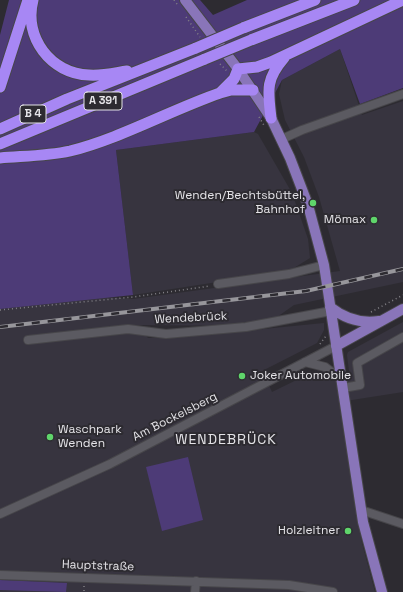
<!DOCTYPE html>
<meta charset="utf-8">
<style>
body{margin:0}
canvas{display:block;background:#2d2b31}
</style>
<canvas width="403" height="592"></canvas>
<script>
const ctx = document.querySelector('canvas').getContext('2d');
ctx.lineJoin = 'round';
function fillPath(path, color) {
  ctx.fillStyle = color;
  ctx.fill(path, 'evenodd');
}
function trace(path, color, width, dash) {
  ctx.strokeStyle = color;
  ctx.lineWidth = width;
  ctx.lineCap = dash ? 'butt' : 'round';
  ctx.setLineDash(dash || []);
  ctx.stroke(path);
}
function drawText(font, color, halo, rows, align = 'center') {
  ctx.font = font + ' "Space Grotesk",sans-serif';
  ctx.lineWidth = 4;
  ctx.setLineDash([]);
  ctx.textBaseline = 'middle';
  ctx.strokeStyle = halo;
  ctx.fillStyle = color;
  for (const [text, x, y, turn = 0] of rows) {
    ctx.save();
    ctx.translate(x, y);
    ctx.rotate((+turn || 0) * Math.PI / 180);
    ctx.textAlign = isNaN(turn) ? turn : align;
    if (halo) ctx.strokeText(text, 0, 0);
    ctx.fillText(text, 0, 0);
    ctx.restore();
  }
}
const built = new Path2D(`
 M340,49L362,115L403,101V282L294,305L277,317L255,326L136,325L148,338H173L324,323V330L317,343L262,371L272,392L315,371L322,370L331,374L336,381L350,379L347,355L348,352L403,322V392L339,402L362,543L375,592H0V309L103,297L133,299L340,271L319,197L304,157L285,120L279,94L282,80Z
 M254,132L258,134L292,193L308,239L310,258L289,271L133,295L116,150Z`);
const green = new Path2D(`
 M9,0H200L213,15L247,0H403V88L360,104L340,49L282,80L254,132L116,150L133,295L0,309V35Z
 M188,457L203,520L162,531L146,467Z
 M0,580L67,583L66,592L0,590Z`);
const path = new Path2D(`
 M174,0L177,4
 M186,17L200,37
 M220,64L227,71
 M259,117L265,127
 M0,310L133,297L210,286
 M371,312L403,295
 M320,344L326,336
 M84,586V592`);
const minor = new Path2D(`
 M282,139L302,130L403,94
 M218,284L289,274L324,265
 M28,340L128,329L166,334L246,327L331,311
 M305,362L325,367L341,379
 M343,388L360,385L357,363L403,337
 M361,510L403,524
 M0,514L110,464L336,346
 M0,575L289,585L333,592
 M195,592L196,581`);
const major = new Path2D(`
 M185,0L238,69L271,118L290,158L308,205L324,265L363,522L382,592
 M330,307C344,318 360,324 379,321
 M336,346L403,309`);
const highway = new Path2D(`
 M33,0C23,37 51,74 89,75C102,76 114,73 127,71
 M243,28L315,0
 M251,40L354,0
 M0,87L28,0
 M221,92L234,79L238,69L257,67L271,62L403,0
 M271,118C268,91 265,80 284,58
 M0,129L67,99L196,48
 M0,144L205,59
 M0,158C23,156 47,156 70,151C119,139 171,110 220,93L231,90H253`);
const rail = new Path2D(`
 M0,327L306,291L403,269`);
const highwayBridge = new Path2D(`
 M196,48L243,28
 M205,59L251,40`);
const markers = [
 [313,203,4,"#5fd56b"],
 [374,220,4,"#5fd56b"],
 [242,376,4,"#5fd56b"],
 [50,437,4,"#5fd56b"],
 [348,531,4,"#5fd56b"]
];
const shields = [
 [103,101,38],
 [33,114,26]
];
const shieldNames = [
 ["A 391",103,101],
 ["B 4",33,114]
];
const poiNames = [
 ["Wenden/Bechtsbüttel,",305,196],
 ["Bahnhof",305,210],
 ["Mömax",366,220],
 ["Joker Automobile",250,376,"left"],
 ["Waschpark",58,430,"left"],
 ["Wenden",58,444,"left"],
 ["Holzleitner",340,531]
];
const streetNames = [
 ["Wendebrück",191,318,-3],
 ["Am Bockelsberg",175,417,-27],
 ["Hauptstraße",98,566,2]
];
const quarterNames = [
 ["WENDEBRÜCK",226,440]
];
fillPath(built, '#37343f');
fillPath(green, '#4d3b77');
trace(minor, '#47464a', 10);
trace(major, '#47464a', 12);
trace(highway, '#47464a', 13);
trace(path, '#828086', 1.5, [1, 3]);
trace(minor, '#5b5a61', 8);
trace(major, '#8975b9', 10);
trace(highway, '#a787f4', 11);
trace(rail, '#97969b', 4);
trace(rail, '#2d2b31', 2.5, [8]);
trace(highwayBridge, '#47464a', 13, []);
trace(highwayBridge, '#a787f4', 11);
for (const [x, y, r, color] of markers) {
  const dot = new Path2D();
  dot.arc(x, y, r, 0, 2 * Math.PI);
  ctx.fillStyle = color;
  ctx.fill(dot);
  trace(dot, '#2d2b31', 1.5);
}
for (const [x, y, w] of shields) {
  const box = new Path2D();
  box.roundRect(x - w / 2, y - 9, w, 18, 3);
  ctx.fillStyle = '#2d2b31';
  ctx.fill(box);
  trace(box, '#e4e3e7', 1);
}
drawText('bold 11px', '#e4e3e7', null, shieldNames);
drawText('12px', '#e4e3e7', '#2d2b31', poiNames, 'right');
drawText('12px', '#e4e3e7', '#2d2b31', streetNames);
ctx.letterSpacing = '1px';
drawText('14px', '#e4e3e7', '#2d2b31', quarterNames);
ctx.letterSpacing = '0px';
</script>
